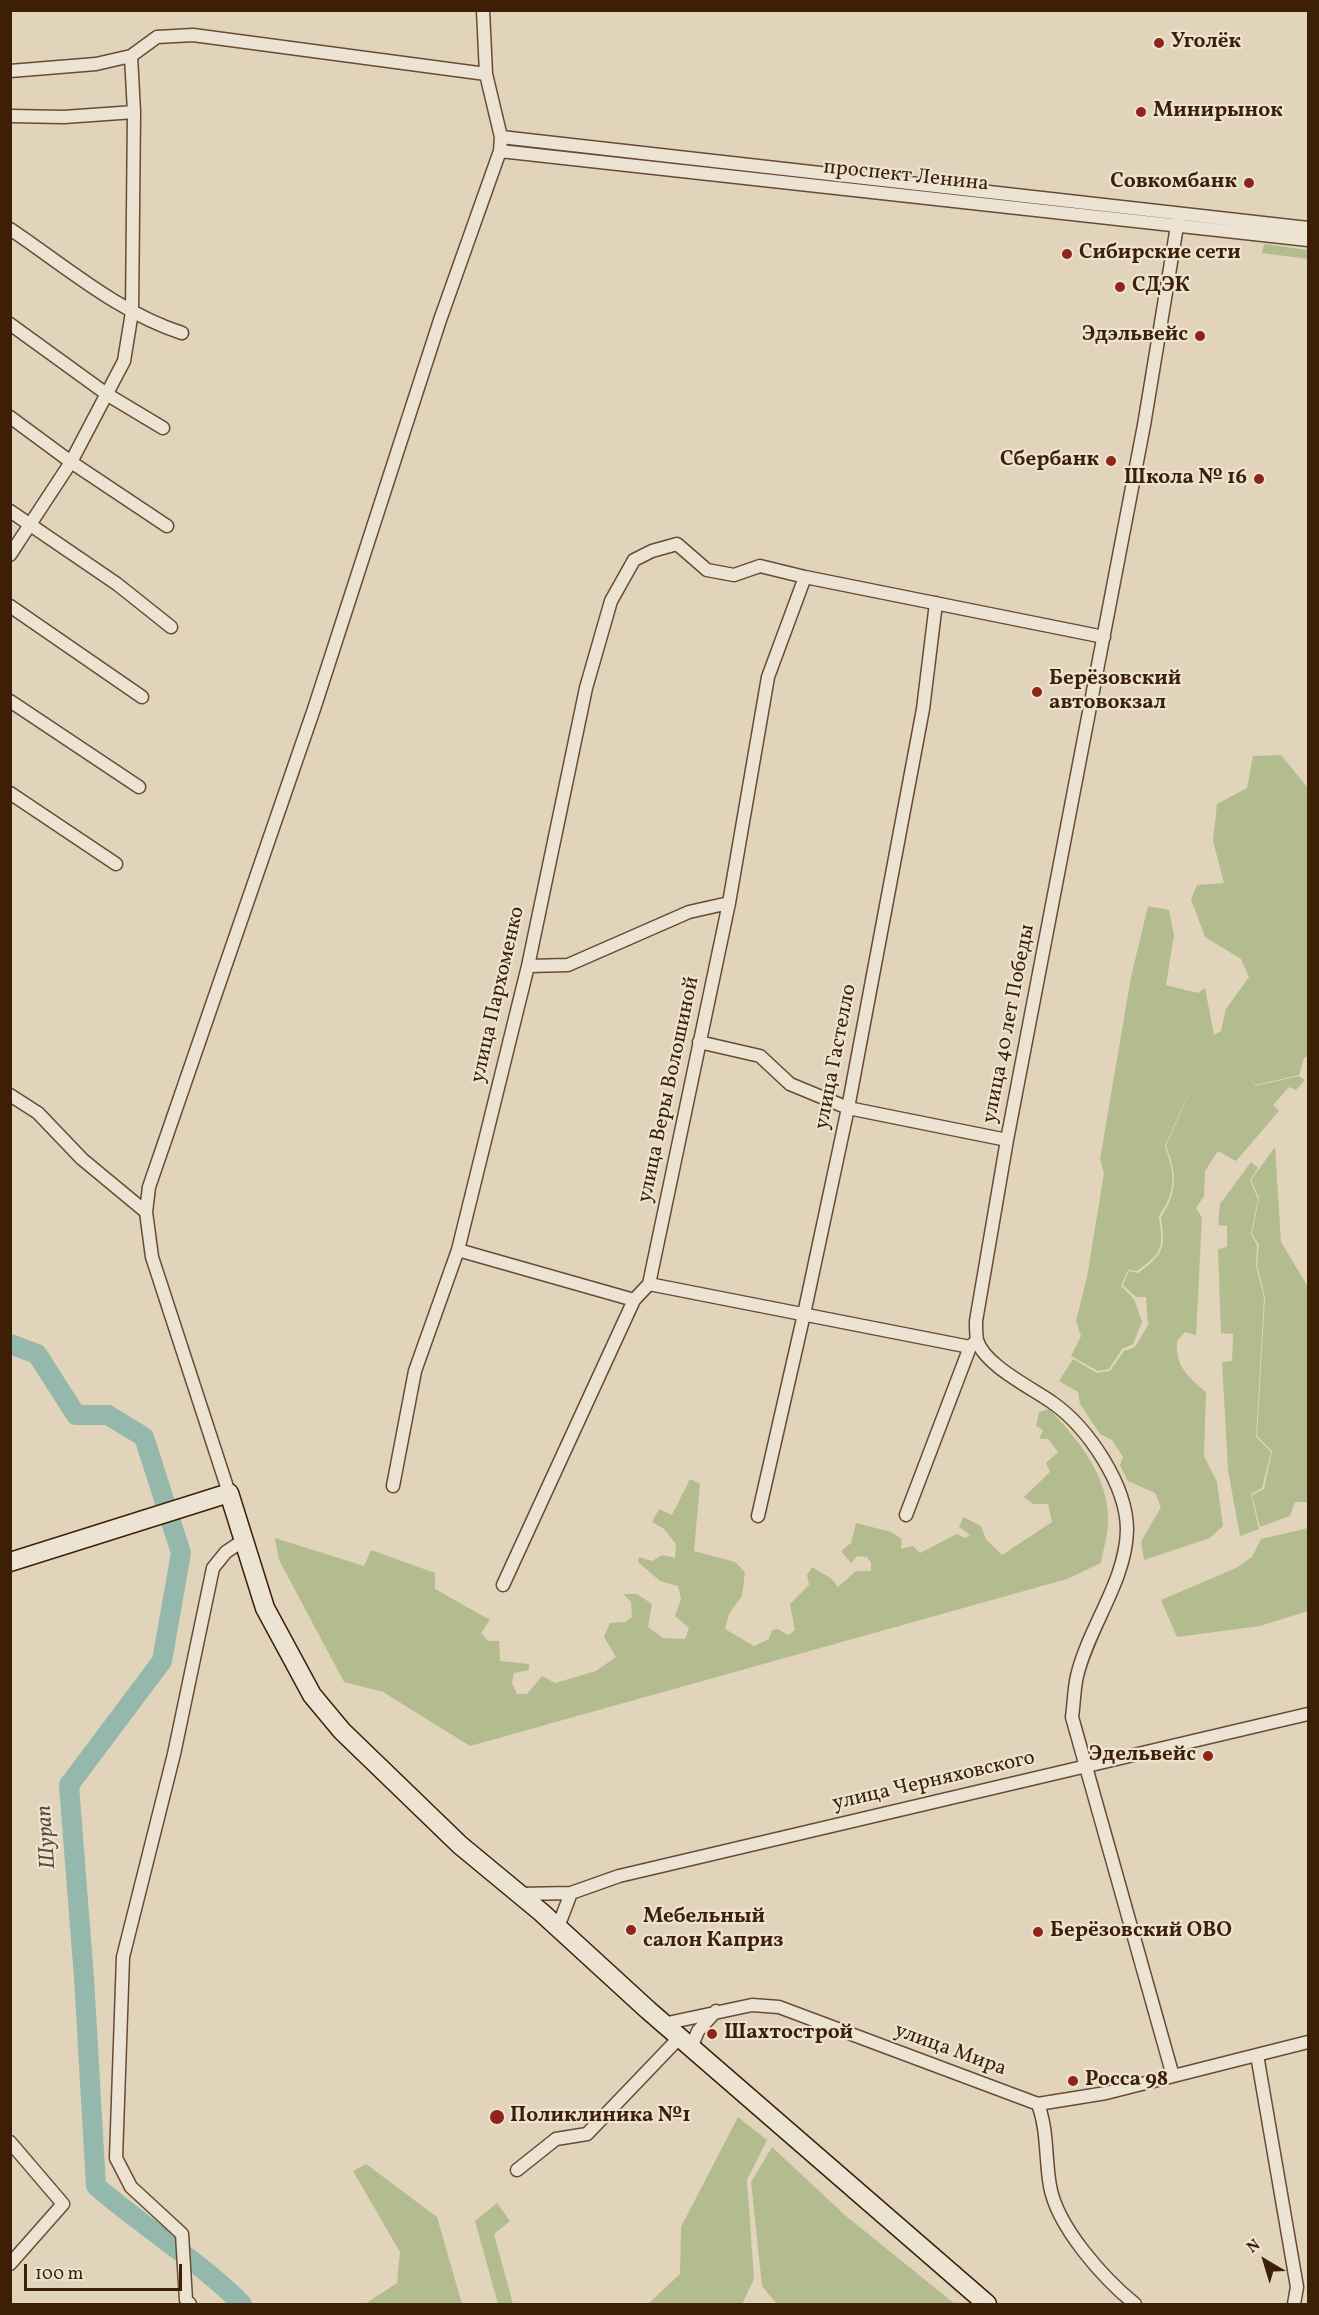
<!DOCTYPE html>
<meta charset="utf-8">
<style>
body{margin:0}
#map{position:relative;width:1319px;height:2315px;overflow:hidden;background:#e1d4ba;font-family:Vollkorn,serif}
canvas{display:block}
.frame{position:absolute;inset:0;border:12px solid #3d1f06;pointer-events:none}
.north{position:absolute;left:1235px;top:2231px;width:60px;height:60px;-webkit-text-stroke:4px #ece3d2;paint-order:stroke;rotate:322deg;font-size:16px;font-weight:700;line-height:24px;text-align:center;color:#3d1f06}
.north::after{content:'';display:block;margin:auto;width:21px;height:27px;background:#3d1f06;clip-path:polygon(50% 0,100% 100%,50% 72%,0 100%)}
.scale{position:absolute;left:24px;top:2264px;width:158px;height:27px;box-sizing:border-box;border:3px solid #3d1f06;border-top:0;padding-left:8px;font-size:18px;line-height:21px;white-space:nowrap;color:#3d1f06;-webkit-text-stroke:4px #ece3d2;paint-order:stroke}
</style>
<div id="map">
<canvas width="1319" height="2315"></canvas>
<div class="frame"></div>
<div class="north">N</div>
<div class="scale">100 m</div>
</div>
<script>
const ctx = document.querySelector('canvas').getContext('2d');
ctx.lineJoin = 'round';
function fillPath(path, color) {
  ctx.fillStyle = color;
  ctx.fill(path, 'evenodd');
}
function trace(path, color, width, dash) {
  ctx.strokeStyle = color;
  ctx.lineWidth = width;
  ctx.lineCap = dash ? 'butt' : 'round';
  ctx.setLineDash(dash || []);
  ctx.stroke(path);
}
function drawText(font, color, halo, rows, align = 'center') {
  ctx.font = font + ' Vollkorn,serif';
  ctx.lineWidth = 4.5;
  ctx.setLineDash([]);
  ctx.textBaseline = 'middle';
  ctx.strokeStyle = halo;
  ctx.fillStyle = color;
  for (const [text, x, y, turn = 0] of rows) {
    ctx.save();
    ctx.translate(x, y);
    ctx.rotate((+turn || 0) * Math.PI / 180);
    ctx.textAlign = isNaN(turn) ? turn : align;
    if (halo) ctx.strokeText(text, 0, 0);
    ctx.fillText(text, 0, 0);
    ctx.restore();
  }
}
const green = new Path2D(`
 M1264,244L1308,250V259L1262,253Z
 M1281,755L1308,788V1056L1304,1058L1299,1075L1255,1085L1250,1077L1255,1086L1299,1076L1305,1080L1296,1090L1289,1087L1273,1105L1279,1111L1236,1161L1218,1151L1205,1171L1204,1196L1196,1208L1202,1218L1196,1335L1185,1332L1177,1341C1175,1366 1188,1377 1206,1392L1204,1456L1217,1482L1223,1526L1210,1538L1144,1560L1141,1542L1161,1507L1155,1493L1128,1481L1120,1465L1123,1457L1112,1440L1100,1434L1080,1404L1078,1392L1059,1381L1073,1359L1097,1373L1110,1371L1124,1351L1135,1347L1148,1325L1146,1297H1136L1123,1285L1129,1271L1138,1273C1165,1253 1165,1249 1161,1217C1178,1191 1177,1174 1166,1146L1197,1074L1165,1146C1175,1175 1177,1190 1159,1216C1163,1248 1164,1252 1137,1271L1128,1270L1121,1286L1134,1299L1142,1322L1133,1344L1122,1349L1109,1369L1098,1371L1071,1356L1081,1336L1076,1321L1087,1277L1104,1173L1100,1159L1131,977L1148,906L1169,910L1174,935L1166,985L1198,993L1205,988L1214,1035L1221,1031L1226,1009L1249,977L1241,959L1205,937L1191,899L1197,885L1224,883L1213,841L1217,804L1247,788L1253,756Z
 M1275,1147L1281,1242L1308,1287V1502H1295L1290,1516L1260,1527L1252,1495L1264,1489L1272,1451L1257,1436L1265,1298L1257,1264L1259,1245L1252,1234L1259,1198L1251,1180Z
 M1251,1162L1258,1168L1250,1180L1258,1199L1251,1234L1257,1245L1256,1265L1264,1298L1256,1437L1271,1452L1262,1488L1251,1494L1259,1529L1240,1536L1228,1470L1222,1362L1232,1361L1233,1334L1221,1333L1218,1249L1227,1247V1226L1218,1225L1220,1204Z
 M1049,1409C1078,1439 1110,1478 1108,1522C1108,1535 1103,1550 1101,1563L1067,1579L470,1746L383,1692L344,1682L279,1560L275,1538L364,1566L371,1550L435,1573V1589L490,1620L481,1633L488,1641H499L500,1661L529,1664V1670L514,1673L512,1683L517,1694H527L542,1676L555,1683L596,1671L616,1657L604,1637L610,1623L625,1622L632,1617L631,1602L623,1594H637L652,1604L648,1627L663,1638L685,1639L689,1628L675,1616L681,1599L678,1586L660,1581L638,1562L639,1557L652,1561L662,1555L675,1558L676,1544L664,1529L652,1522L659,1509L672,1515L690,1479L700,1484L694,1551L735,1562L745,1572L742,1596L729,1614L725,1629L754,1646L769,1639L772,1630L778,1629L788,1635L795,1630L790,1604L809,1585L807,1575L812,1567L832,1579L838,1587L856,1571H871V1563L867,1557L857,1556L851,1563L841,1551L851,1543L856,1523L891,1532L902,1539L901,1549L913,1546L920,1553L957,1534L965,1538L970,1535L959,1527L963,1517L981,1526L986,1539L1002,1555L1052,1522L1048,1504H1033L1024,1497L1050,1472L1046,1463L1058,1452L1048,1439H1039L1043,1430L1036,1426L1039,1412Z
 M1308,1528V1611L1260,1626L1177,1637L1161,1600L1236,1568L1252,1557L1261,1539Z
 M738,2117L767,2140L747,2180L754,2279L742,2304H648L680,2274L681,2227Z
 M772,2147L846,2216L955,2304H777L762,2286L751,2182Z
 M366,2164L437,2217L462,2304H365L397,2283L400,2252L353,2171Z
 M497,2203L510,2221L494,2234L513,2304H498L475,2221Z`);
const river = new Path2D(`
 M10,1344L37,1354L76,1415H108L144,1437L181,1553L162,1661L69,1785L84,1978L96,2186C143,2227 198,2260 242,2304`);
const minor = new Path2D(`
 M10,71L96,64L131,56L157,37L193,35L486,74
 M10,116L64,117L134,112
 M501,137L1308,228
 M500,151L1308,240
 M10,229C65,266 119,313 182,333
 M10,324L108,395L163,428
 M10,417L71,462L167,526
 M10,511L117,584L171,627
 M10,555L71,462L124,361L132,312L134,112L131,56
 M10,606L142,697
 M10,701L139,787
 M10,793L116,864
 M528,966L568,965L689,912L729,903
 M699,1042L760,1056L790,1084L848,1108L1007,1140
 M10,1095L38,1113L82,1159L146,1212
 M458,1250L634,1300
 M649,1284L970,1347L977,1340
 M393,1486L415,1371L458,1250L528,966L586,688L611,601L634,560L652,551L677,544L707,570L734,575L760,566L805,577L1104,637
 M229,1493L152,1257L146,1212L149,1187L314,709L440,320L500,151L501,137L486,74L483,10
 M906,1515L970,1347
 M758,1516L804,1314L848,1108L923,709L936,603
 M503,1585L634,1300L649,1284L729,903L768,677L805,577
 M519,1894L571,1893
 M558,1927L571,1893L619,1876L1308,1714
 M663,2024L752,2005L779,2007L1038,2104L1106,2093L1308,2042
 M691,2048L698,2031L716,2011
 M1257,2055L1297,2287L1294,2304
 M1173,2076L1072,1717C1074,1703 1074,1689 1077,1676C1089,1626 1126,1581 1127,1530C1127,1485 1088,1428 1053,1403C1032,1388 984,1365 977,1340C976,1334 976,1327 976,1321L1007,1140L1144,425L1179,214
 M1038,2104C1048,2131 1045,2158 1050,2186C1057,2227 1104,2279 1135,2304
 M10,2142L63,2204L10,2264
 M517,2170L556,2139L587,2134L679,2038
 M190,2304L186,2300L182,2234L131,2187L116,2158L123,1957L174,1754L213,1568L226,1552L244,1540`);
const secondary = new Path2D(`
 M10,1562L229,1493L265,1608L312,1695L342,1731L460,1845L541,1912L648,2010L987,2304`);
const markers = [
 [1159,43,6,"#8f2418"],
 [1141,112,6,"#8f2418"],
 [1249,183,6,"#8f2418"],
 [1067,254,6,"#8f2418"],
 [1120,287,6,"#8f2418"],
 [1200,336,6,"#8f2418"],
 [1111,461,6,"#8f2418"],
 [1259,479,6,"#8f2418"],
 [1037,692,6,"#8f2418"],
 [1208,1756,6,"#8f2418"],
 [631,1930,6,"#8f2418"],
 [1038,1932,6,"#8f2418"],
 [712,2034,6,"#8f2418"],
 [1073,2081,6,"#8f2418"],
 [497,2117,8,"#8f2418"]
];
const poiNames = [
 ["Уголёк",1171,43],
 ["Минирынок",1153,112],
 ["Совкомбанк",1237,183,"right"],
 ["Сибирские сети",1079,254],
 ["СДЭК",1132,287],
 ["Эдэльвейс",1188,336,"right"],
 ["Сбербанк",1099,461,"right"],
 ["Школа № 16",1247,479,"right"],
 ["Берёзовский",1049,680],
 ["автовокзал",1049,704],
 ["Эдельвейс",1196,1756,"right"],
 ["Мебельный",643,1918],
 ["салон Каприз",643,1942],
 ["Берёзовский ОВО",1050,1932],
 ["Шахтострой",724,2034],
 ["Росса 98",1085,2081],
 ["Поликлиника №1",510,2117]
];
const streetNames = [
 ["проспект Ленина",906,177,6],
 ["улица Пархоменко",499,995,-77],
 ["улица 40 лет Победы",1010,1024,-79],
 ["улица Гастелло",837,1057,-79],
 ["улица Веры Волошиной",670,1090,-78],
 ["улица Черняховского",934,1782,-13],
 ["улица Мира",950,2051,20]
];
const waterNames = [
 ["Шурап",48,1837,-94]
];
fillPath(green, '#b3bc8f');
trace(river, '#95b8ac', 20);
trace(minor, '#664c33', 15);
trace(secondary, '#3d1f06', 21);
trace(minor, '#ece3d2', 12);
trace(secondary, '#ece3d2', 18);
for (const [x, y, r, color] of markers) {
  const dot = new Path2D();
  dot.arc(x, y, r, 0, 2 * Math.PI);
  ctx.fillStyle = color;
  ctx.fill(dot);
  trace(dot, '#ece3d2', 2);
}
drawText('bold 21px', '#3d1f06', '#ece3d2', poiNames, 'left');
drawText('21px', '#3d1f06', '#ece3d2', streetNames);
drawText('italic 22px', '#574d38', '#ece3d2', waterNames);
</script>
